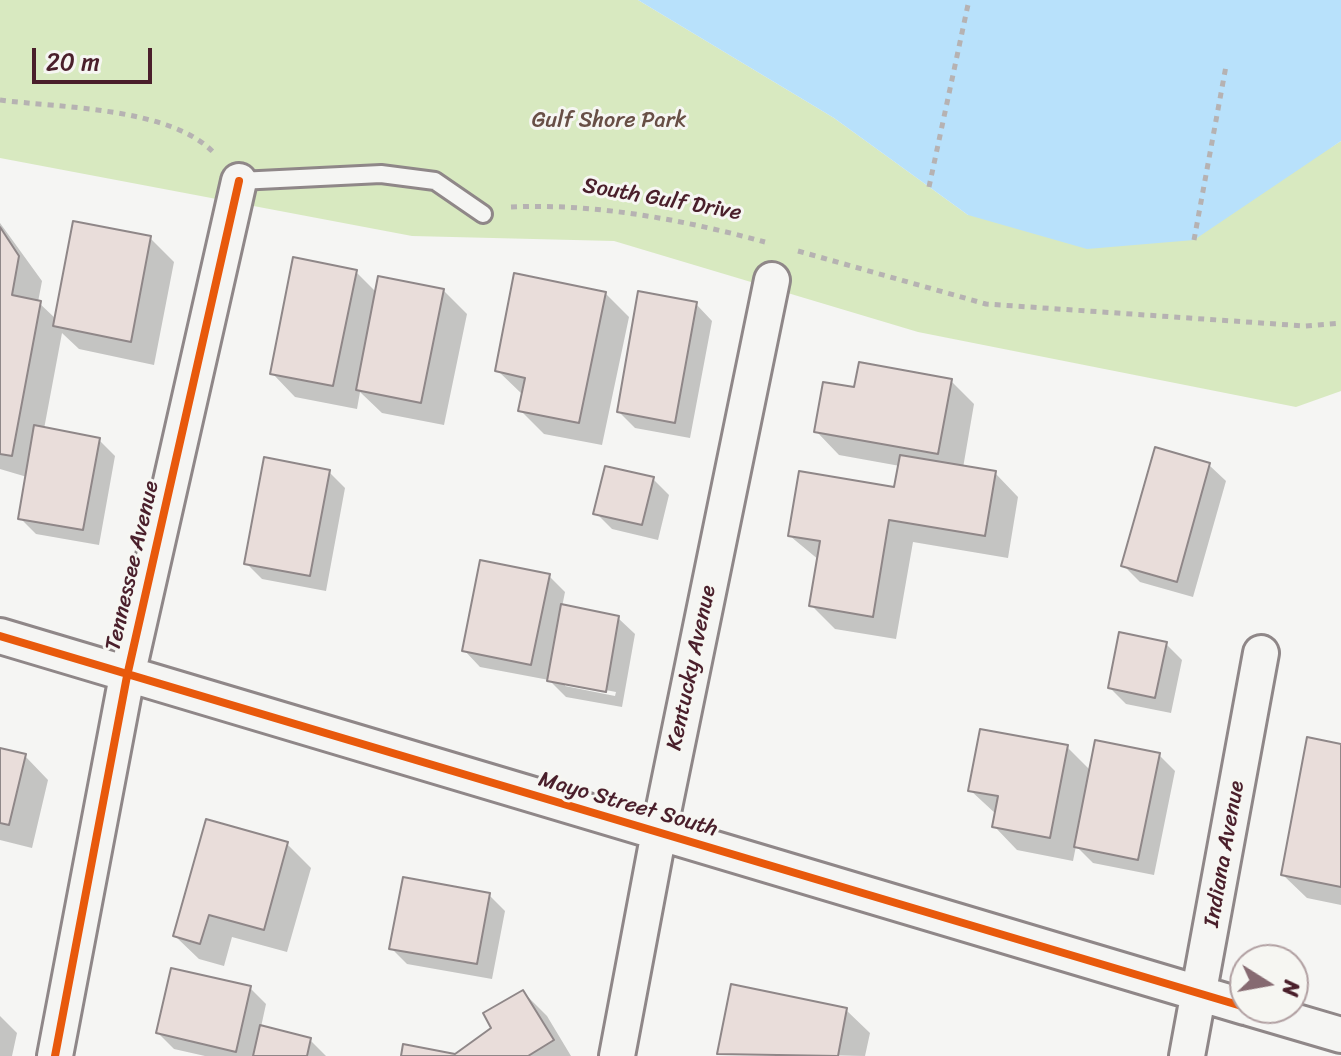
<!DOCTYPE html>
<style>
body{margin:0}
#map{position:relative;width:1341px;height:1056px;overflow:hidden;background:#f5f5f3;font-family:Sriracha,sans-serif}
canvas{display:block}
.north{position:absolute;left:1229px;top:944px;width:80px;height:80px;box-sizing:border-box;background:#f6f6f2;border:2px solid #b1a0a2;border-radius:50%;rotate:101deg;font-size:22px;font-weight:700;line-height:32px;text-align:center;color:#4a1f2b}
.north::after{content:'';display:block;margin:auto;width:28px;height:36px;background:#866a71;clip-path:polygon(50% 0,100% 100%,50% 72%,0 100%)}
.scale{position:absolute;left:32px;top:48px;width:120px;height:36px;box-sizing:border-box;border:4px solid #4a1f2b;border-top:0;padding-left:10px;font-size:24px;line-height:28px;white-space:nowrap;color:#4a1f2b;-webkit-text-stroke:6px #f6f6f2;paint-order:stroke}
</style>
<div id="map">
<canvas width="1341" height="1056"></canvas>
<div class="north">N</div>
<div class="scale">20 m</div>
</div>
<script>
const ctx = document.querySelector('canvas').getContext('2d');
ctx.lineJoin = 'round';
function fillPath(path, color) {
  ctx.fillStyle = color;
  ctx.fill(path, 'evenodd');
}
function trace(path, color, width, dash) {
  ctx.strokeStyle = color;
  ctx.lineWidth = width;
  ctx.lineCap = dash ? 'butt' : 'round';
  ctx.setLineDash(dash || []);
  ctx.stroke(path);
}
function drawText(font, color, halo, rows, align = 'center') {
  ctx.font = font + ' Sriracha,sans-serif';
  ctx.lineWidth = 6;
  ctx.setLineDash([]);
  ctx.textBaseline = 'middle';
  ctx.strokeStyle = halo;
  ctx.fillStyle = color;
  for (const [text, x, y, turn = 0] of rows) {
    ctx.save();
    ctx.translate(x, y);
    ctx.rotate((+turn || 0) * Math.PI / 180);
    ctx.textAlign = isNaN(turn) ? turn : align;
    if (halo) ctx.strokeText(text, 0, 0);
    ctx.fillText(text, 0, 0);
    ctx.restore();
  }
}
const green = new Path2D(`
 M0,0H638L834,118L968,215L1330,148L1341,141V391L1296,407L918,332L614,241L412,236L0,158Z`);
const water = new Path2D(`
 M638,0H1341V141L1194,240L1087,249L968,215L834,118Z`);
const shadow = new Path2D(`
 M0,223L42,281L38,302L56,319L150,238L174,262L154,365L79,349L62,333L44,429L99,440L115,456L99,545L36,534L20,518L27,477L0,469Z
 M356,272L377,293L443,290L467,314L444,425L382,413L360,392L357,409L295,397L272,373Z
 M605,293L629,317L602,445L544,434L520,410L523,395L497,370Z
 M696,304L712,321L690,438L635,428L619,412Z
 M951,381L974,404L963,468L995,473L1018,497L1008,558L913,542L896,639L835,629L811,605L819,560L790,536L896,490L900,466L839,455L816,431L855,389Z
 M1209,465L1226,481L1193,597L1140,582L1124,566Z
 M329,472L345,488L326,591L262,579L246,563Z
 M653,479L669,495L658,540L612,529L596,513Z
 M549,576L565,592L562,607L618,618L635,634L622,707L566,697L549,680L480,667L464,650ZM565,682L616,692L615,696L565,686Z
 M1166,644L1182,660L1171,713L1126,704L1110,688Z
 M1341,746V905L1307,898L1283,875Z
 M1067,747L1091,771L1159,755L1175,771L1154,875L1093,863L1076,846L1073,861L1017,850L994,826L996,814L970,790Z
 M0,750L25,756L48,780L32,848L0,840Z
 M287,844L311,868L287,952L232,937L224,966L199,959L175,936Z
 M489,895L505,911L492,979L407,964L391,948Z
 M250,988L266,1004L261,1027L310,1040L326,1056H205L174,1049L158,1033Z
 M523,992L547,1016L571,1056H403H455L494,1028Z
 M846,1010L870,1033L865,1056L719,1053Z
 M0,1016L17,1033L12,1056H0Z`);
const building = new Path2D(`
 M73,221L151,236L131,342L53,326Z
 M0,227L19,256L12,295L41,301L12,456L0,454Z
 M293,257L357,270L333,386L270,374Z
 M514,273L606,292L579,423L518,411L525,378L495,371Z
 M378,276L444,289L421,403L356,390Z
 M638,291L697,302L675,423L617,412Z
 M859,362L952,379L938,454L814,432L823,382L854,387Z
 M34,425L100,438L83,530L18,519Z
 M1155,447L1210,463L1177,582L1121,566Z
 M900,455L996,471L985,536L889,520L873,617L809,606L820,541L788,536L799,471L894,487Z
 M264,457L330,470L310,576L244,564Z
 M605,466L654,477L642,525L593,514Z
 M480,560L550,574L531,665L462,651Z
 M561,604L619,616L606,692L547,681Z
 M1119,632L1167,642L1155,698L1108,688Z
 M980,729L1068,745L1050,838L992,827L998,796L968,791Z
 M1307,737L1341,744V887L1281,875Z
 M1095,740L1160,753L1138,860L1074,847Z
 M0,748L26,754L9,825L0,823Z
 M206,819L288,842L264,930L209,915L200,944L173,936Z
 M403,877L490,893L477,964L389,949Z
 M171,968L251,986L236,1052L156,1033Z
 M731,984L847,1008L838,1056L717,1054Z
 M523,990L554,1040L528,1056H401L403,1044L455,1054L491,1028L483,1013Z
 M260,1025L311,1038L307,1056H253Z`);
const path = new Path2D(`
 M0,100C60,108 172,107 215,154
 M929,187L969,0
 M511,207C596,203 684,220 765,242
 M1194,240L1226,66
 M798,251L986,304L1305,326L1341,323`);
const service = new Path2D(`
 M239,181L381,174L435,181L483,214`);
const minor = new Path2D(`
 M0,636L1245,1007
 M1249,1008L1341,1035
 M55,1056L127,676L239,181
 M617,1056L659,832L772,280
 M1187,1056L1261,653`);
const cycleway = new Path2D(`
 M0,636L1245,1007
 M55,1056L127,676L239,181`);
const parkNames = [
 ["Gulf Shore Park",609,121]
];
const streetNames = [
 ["South Gulf Drive",662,200,10],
 ["Tennessee Avenue",133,566,-77],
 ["Kentucky Avenue",692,668,-78],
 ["Mayo Street South",628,805,16],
 ["Indiana Avenue",1225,854,-80]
];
fillPath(green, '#d8e9c0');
fillPath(water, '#b8e1fb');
fillPath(shadow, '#0003');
fillPath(building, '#e9ddda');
trace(building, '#8f8788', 2);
trace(service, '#8f8788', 22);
trace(minor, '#8f8788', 40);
trace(path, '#b6b2b2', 5, [6, 6]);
trace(service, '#f5f5f3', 16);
trace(minor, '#f5f5f3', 34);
trace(cycleway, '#e8590c', 8);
drawText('22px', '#684f46', '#f6f6f2', parkNames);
drawText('22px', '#4a1f2b', '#f6f6f2', streetNames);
</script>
